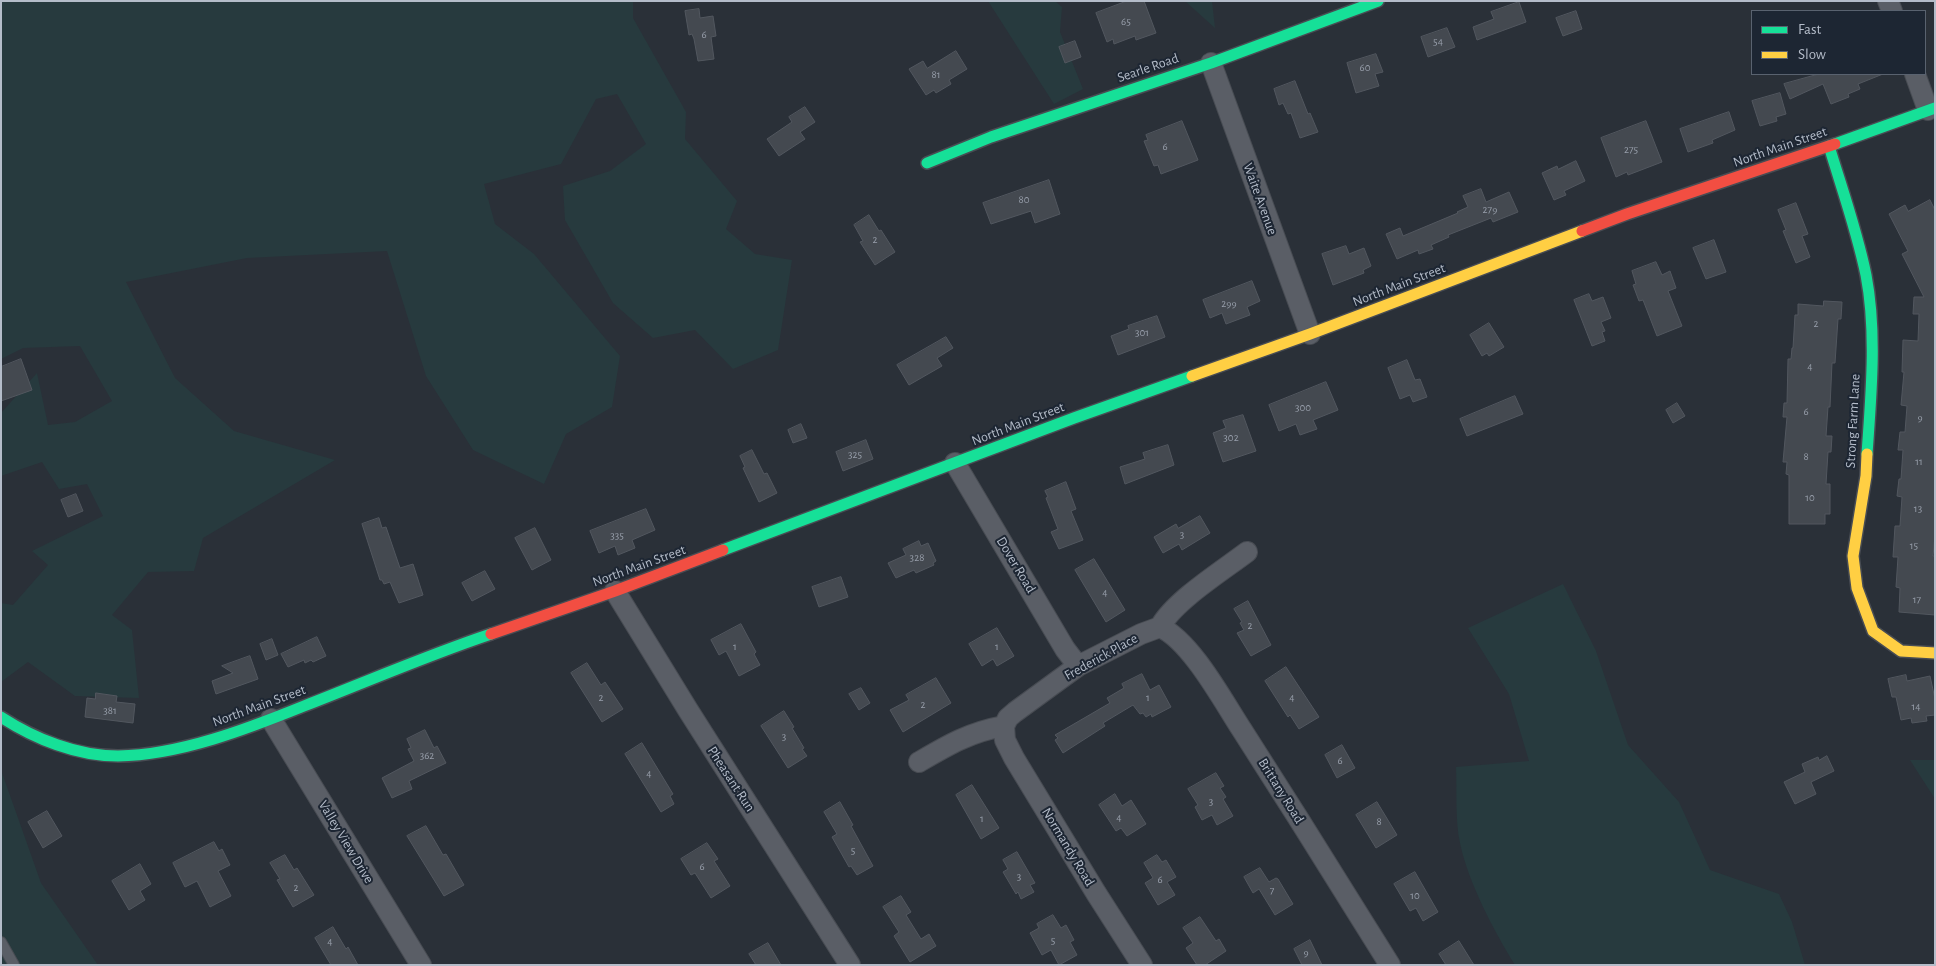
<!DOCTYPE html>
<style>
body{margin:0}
#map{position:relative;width:1936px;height:966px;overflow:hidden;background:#2a3038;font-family:"Alegreya Sans",sans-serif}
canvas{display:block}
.frame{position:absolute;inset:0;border:2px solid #b4bcc9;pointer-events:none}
.legend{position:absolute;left:1751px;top:10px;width:175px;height:65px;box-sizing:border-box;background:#1d2633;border:1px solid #59626f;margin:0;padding:6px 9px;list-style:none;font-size:15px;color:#b4bcc9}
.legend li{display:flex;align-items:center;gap:10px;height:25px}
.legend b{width:25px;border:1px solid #59626f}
</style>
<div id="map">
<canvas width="1936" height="966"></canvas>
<div class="frame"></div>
<ul class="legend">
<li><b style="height:6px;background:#16e098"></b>Fast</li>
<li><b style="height:6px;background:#ffcf43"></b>Slow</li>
</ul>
</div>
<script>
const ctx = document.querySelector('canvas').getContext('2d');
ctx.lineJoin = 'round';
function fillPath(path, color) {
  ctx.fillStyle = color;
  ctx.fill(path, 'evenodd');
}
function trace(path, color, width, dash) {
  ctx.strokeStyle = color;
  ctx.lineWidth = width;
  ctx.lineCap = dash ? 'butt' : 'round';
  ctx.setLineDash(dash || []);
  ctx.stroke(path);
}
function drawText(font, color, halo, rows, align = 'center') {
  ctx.font = font + ' "Alegreya Sans",sans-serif';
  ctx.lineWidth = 4;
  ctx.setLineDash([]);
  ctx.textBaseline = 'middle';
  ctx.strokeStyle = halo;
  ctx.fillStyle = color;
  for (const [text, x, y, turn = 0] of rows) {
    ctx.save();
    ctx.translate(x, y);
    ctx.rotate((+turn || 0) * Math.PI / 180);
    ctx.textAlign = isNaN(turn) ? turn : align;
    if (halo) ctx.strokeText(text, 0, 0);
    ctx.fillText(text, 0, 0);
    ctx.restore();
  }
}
const green = new Path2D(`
 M1,1H633V18L686,112L685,139L737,201L726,229L755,254L792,260L778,350L733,369L695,330L653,338L613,303L565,220L563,186L610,171L646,144L617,94L596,99L561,164L484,184L495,224L534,254L620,356L612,407L566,434L544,484L473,450L426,376L387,251L247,258L126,282L175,378L234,431L335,460L203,538L194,571L148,572L112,615L132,630L139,698L75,696L28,662L1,682V603L13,605L48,565L32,551L103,516L87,484L59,489L42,462L1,476V413L37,373L48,425L75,422L112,401L80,346L23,348L1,359Z
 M988,1H1055L1062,7L1060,32L1083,89L1054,104Z
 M1185,1H1212L1215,28Z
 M1563,584L1596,651L1628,745L1679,802L1710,870L1779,894L1792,922L1805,965H1515C1494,931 1468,882 1460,843C1455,821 1457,790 1456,767L1529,761L1509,694L1468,628Z
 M1910,760H1935V799Z
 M1,770L41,883L98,965H1Z`);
const building = new Path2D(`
 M1127,1H1144L1156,33L1136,40L1135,36L1114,44L1113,39L1107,42L1096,13Z
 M1519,2L1526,22L1477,40L1473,27L1494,19L1491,12Z
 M699,9L700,18L713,16L716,36L711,37L714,59L698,61L694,39L692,34L689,35L685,11Z
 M1576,11L1582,29L1563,36L1556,18Z
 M1447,28L1455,47L1428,57L1421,37Z
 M1075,41L1081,57L1065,63L1059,47Z
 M956,51L967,69L949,80L951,84L936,93L934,90L926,95L909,69L923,61L927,68Z
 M1376,54L1383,72L1375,74L1379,86L1356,93L1347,63Z
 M1819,74H1883L1858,84L1860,89L1848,94L1849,97L1831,104L1823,84L1790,99L1784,84Z
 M1295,81L1308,114L1310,113L1318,132L1300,138L1291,113L1288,114L1283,103L1279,105L1274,89Z
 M1780,93L1786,114L1776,117L1777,121L1760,126L1752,101Z
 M805,107L815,122L800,132L805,139L779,156L767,139L792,122L789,117Z
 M1729,112L1735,130L1712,140L1713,143L1688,152L1680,129Z
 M1182,121L1198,160L1161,174L1158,165L1154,166L1144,141L1148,140L1146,135Z
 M1646,121L1662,162L1628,175L1627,172L1616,177L1601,138Z
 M1576,161L1585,181L1564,191L1566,195L1554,200L1542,173L1557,166L1558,169Z
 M1049,180L1060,214L1035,223L1031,211L991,224L983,203Z
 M1481,189L1486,202L1509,192L1518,212L1493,222L1491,218L1448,235L1449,237L1431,245L1433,249L1419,254L1418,250L1397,259L1386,234L1400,228L1403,236L1458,213L1457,212L1468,207L1463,196Z
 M1930,200L1935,210V536L1933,556H1935V615L1899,612L1900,588L1896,587L1898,557H1893L1895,526H1900L1902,497L1897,496L1899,479H1901L1903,450H1898L1900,432H1905L1907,406L1901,405L1904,372H1902L1903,340L1918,341L1919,314H1913L1914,297H1924L1902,254L1908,251L1889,214L1905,205L1908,211Z
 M1796,203L1808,234L1802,236L1810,257L1796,263L1783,231L1786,230L1778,210Z
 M869,215L879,231L881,230L895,252L875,265L860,242L863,241L854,225Z
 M1714,240L1726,272L1706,279L1693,248Z
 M1346,246L1349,254L1364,248L1371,266L1363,270L1364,273L1333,285L1322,254Z
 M1656,262L1662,275L1670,271L1676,288L1668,291L1682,326L1657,336L1643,300L1639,301L1633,285L1636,284L1632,271Z
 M1252,281L1260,301L1247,307L1250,315L1226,324L1222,313L1210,318L1203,300Z
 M1589,294L1592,301L1603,297L1611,318L1601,322L1605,331L1602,332L1605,341L1592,346L1574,300Z
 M1824,301L1842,302L1841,319H1838L1835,363H1832L1830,407H1828L1826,436H1832L1831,452H1828L1826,484H1830V514H1825V524H1789V475L1786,474L1787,462H1783L1787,417H1783L1784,403H1787L1788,359H1791L1792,348H1793L1795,315H1798V304L1823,306Z
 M1157,316L1165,337L1118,355L1111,336L1129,329L1128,326Z
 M1489,323L1504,347L1489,356L1487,353L1482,356L1470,335Z
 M946,337L953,348L937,358L942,366L909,385L897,365Z
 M21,359L32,390L1,401V367Z
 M1407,360L1415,380L1420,379L1427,397L1413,402L1410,395L1400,399L1388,368Z
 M1326,382L1338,410L1313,420L1317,429L1300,435L1296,424L1279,431L1269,405Z
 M1515,396L1523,414L1467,436L1460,419Z
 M1677,403L1685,416L1673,423L1666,410Z
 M1243,415L1256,451L1223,462L1213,433L1226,428L1223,421Z
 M801,424L807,438L793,443L788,430Z
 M866,440L873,459L843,471L836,452Z
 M1168,445L1174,465L1125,484L1120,467L1145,459L1143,453Z
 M752,450L764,474L767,473L777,493L759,502L743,468L745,467L740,456Z
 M1066,482L1076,509L1071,511L1083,540L1059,549L1051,532L1058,529L1046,498L1048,497L1045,491Z
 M76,494L83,511L68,517L61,500Z
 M646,509L655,530L632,540L635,548L618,555L615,546L599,553L590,531Z
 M1200,516L1210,533L1182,550L1179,544L1163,553L1154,537L1176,524L1178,528Z
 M379,518L382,528L386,527L400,568L413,564L423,595L399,603L390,582L384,584L382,580H380L362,524Z
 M535,528L551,560L532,570L515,538Z
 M919,541L921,546L928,543L936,561L933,563L934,565L916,573L914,570L896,578L888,563L906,555L903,549Z
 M1094,559L1125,610L1106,622L1075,570Z
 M485,571L495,589L472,601L462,583Z
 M841,577L848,597L819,607L812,587Z
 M1248,601L1271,645L1251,656L1237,633L1244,630L1240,623L1242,622L1234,609Z
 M741,624L756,652L754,654L760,665L739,676L726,651L719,655L711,640Z
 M997,628L1014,656L997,666L993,659L982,666L969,644Z
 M317,637L326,656L313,662L311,660L305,663L304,660L288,667L281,654Z
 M272,639L278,655L266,660L260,644Z
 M250,656L258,679L216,694L212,681L233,673L222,666Z
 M587,663L601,685L605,682L623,709L602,722L571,673Z
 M1286,667L1319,717L1299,729L1290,715L1288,717L1265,681Z
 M1142,674L1150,690L1159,685L1171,707L1152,717L1151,714L1146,717L1143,713L1140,714L1133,705L1103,723L1105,726L1063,753L1055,740L1058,738L1055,735L1110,703L1107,698L1124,688L1122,684Z
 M1906,675L1907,681L1930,676L1935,699V715L1926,716L1927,721L1912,723L1911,718L1901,720L1896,697H1892L1888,679Z
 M936,678L951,703L903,732L890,710L909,700L906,695Z
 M861,688L870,703L859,710L849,694Z
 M96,693L117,696L116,702L135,704L133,723L85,717L87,698L95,699Z
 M784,711L794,727L792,728L804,748L802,749L807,756L788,768L761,726Z
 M425,730L434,748L437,746L446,763L409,781L412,789L392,798L382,778L414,761L408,749L411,748L407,739Z
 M642,743L673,794L670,796L674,804L661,812L625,754Z
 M1342,745L1355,768L1337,778L1325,755Z
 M1827,756L1834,771L1811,782L1816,794L1795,804L1784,782L1805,772L1802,764L1818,757L1819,760Z
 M1216,773L1224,786L1220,788L1226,797L1223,799L1233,816L1217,825L1212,815L1202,820L1195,807L1198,805L1188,789Z
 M972,785L999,828L981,839L956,795Z
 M1115,794L1122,806L1131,800L1146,824L1127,836L1121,828L1116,831L1099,805Z
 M840,802L853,825L851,826L873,866L857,875L851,866L849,867L832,837L837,834L824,812Z
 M1377,802L1397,835L1376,848L1356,815Z
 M47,811L62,836L43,848L28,822Z
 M426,826L443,855L446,854L464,885L444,896L407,836Z
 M214,842L219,851L222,849L230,865L218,871L231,896L210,907L197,881L185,887L173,863Z
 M707,843L718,859L714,861L730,886L711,898L695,873L691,875L681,859Z
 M1017,852L1035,883L1030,885L1034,892L1021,899L1018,892L1016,894L1003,872L1008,869L1003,860Z
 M285,855L294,870L297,868L314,895L293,907L277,880L280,879L270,863Z
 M1157,855L1162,862L1166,860L1176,877L1167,882L1175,895L1158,905L1145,883L1153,878L1144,863Z
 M140,864L151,884L140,891L145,900L129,910L112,881Z
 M1260,868L1269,882L1276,878L1278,879L1293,904L1275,915L1259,889L1253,893L1244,877Z
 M1415,872L1438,912L1423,921L1416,908L1410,911L1394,884Z
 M901,896L911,912L906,915L921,939L929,934L936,946L910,962L894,936L899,932L883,907Z
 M1053,915L1061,928L1066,925L1074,940L1070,942L1077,955L1059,965L1051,950L1042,955L1030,933L1039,928L1037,924Z
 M1200,917L1216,941L1219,939L1226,951L1205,965H1197L1186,948L1193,943L1183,928Z
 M333,927L346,949L348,947L358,965H331L315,938Z
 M1310,940L1322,965H1302L1294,949Z
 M1459,941L1474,965H1446L1439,954Z
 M768,943L781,965H756L749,954Z`);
const lane = new Path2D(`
 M1,942L14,965`);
const street = new Path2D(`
 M1888,1L1892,11
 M1211,63L1310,334
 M1915,74L1928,110
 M955,463L1065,649L1078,666
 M615,591L688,710L850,965
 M1160,627C1191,641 1223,701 1242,730C1292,808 1341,886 1390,965
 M271,719L421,965
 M1004,726L1005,740L1014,758L1096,893L1142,965
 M919,762C948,745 970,732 1004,726L1008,718L1015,712L1078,666L1141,634L1160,627C1174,601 1222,571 1247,552`);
const fast = new Path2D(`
 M1835,144L1935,108
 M1829,146C1842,189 1857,231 1866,275C1877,332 1871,396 1867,454
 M927,163L991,137L1211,63L1378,1
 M723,550L1074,418L1192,376
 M1,717C35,739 77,756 118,756C180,755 247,729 304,706C366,682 428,655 491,634`);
const slow = new Path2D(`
 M1192,376L1310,334L1582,231
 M1867,454L1866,476L1853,556L1857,588L1873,631L1901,651L1935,653`);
const jam = new Path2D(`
 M1582,231L1627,214L1835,144
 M491,634L615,591L723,550`);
const numberNames = [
 ["65",1126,22],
 ["6",704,35],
 ["54",1438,42],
 ["60",1365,68],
 ["81",936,75],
 ["6",1165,147],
 ["275",1631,150],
 ["80",1024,200],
 ["279",1490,210],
 ["2",875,240],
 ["299",1229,304],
 ["2",1816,324],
 ["301",1142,333],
 ["4",1810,367],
 ["300",1303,408],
 ["6",1806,412],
 ["9",1920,418],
 ["302",1231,438],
 ["325",855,455],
 ["8",1806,457],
 ["11",1919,462],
 ["10",1810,498],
 ["13",1918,509],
 ["3",1182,535],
 ["335",617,536],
 ["15",1914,546],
 ["328",917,558],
 ["4",1105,593],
 ["17",1917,600],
 ["2",1250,626],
 ["1",735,647],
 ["1",997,647],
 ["2",601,698],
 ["1",1148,698],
 ["4",1292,698],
 ["2",923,705],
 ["14",1916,707],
 ["381",110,711],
 ["3",784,737],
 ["362",427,756],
 ["6",1340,761],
 ["4",649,774],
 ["3",1211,802],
 ["4",1119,818],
 ["1",982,819],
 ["8",1379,822],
 ["5",853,851],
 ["6",702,867],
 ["3",1019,877],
 ["6",1160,880],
 ["2",296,888],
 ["7",1272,891],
 ["10",1415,896],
 ["5",1053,941],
 ["4",330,942],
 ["9",1306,953]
];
const streetNames = [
 ["Searle Road",1148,68,-19],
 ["North Main Street",1780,147,-19],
 ["Waite Avenue",1260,199,70],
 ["North Main Street",1399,285,-21],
 ["Strong Farm Lane",1853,421,-87],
 ["North Main Street",1018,424,-21],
 ["Dover Road",1016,565,59],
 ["North Main Street",639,566,-20],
 ["Frederick Place",1101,657,-29],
 ["North Main Street",259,706,-20],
 ["Pheasant Run",731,779,57],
 ["Brittany Road",1281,791,58],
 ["Valley View Drive",346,842,59],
 ["Normandy Road",1068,847,59]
];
fillPath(green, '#273a3e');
fillPath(building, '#444950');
trace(building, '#52575f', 1);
trace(lane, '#484c53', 12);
trace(street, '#484c53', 22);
trace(fast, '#484c53', 14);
trace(slow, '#484c53', 14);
trace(jam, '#484c53', 14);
trace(lane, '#5a5e66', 10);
trace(street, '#5a5e66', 20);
trace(fast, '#16e098', 11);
trace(slow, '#ffcf43', 11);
trace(jam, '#f24e42', 11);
drawText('11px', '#989fab', null, numberNames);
drawText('14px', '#b4bcc9', '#1d2633', streetNames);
</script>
